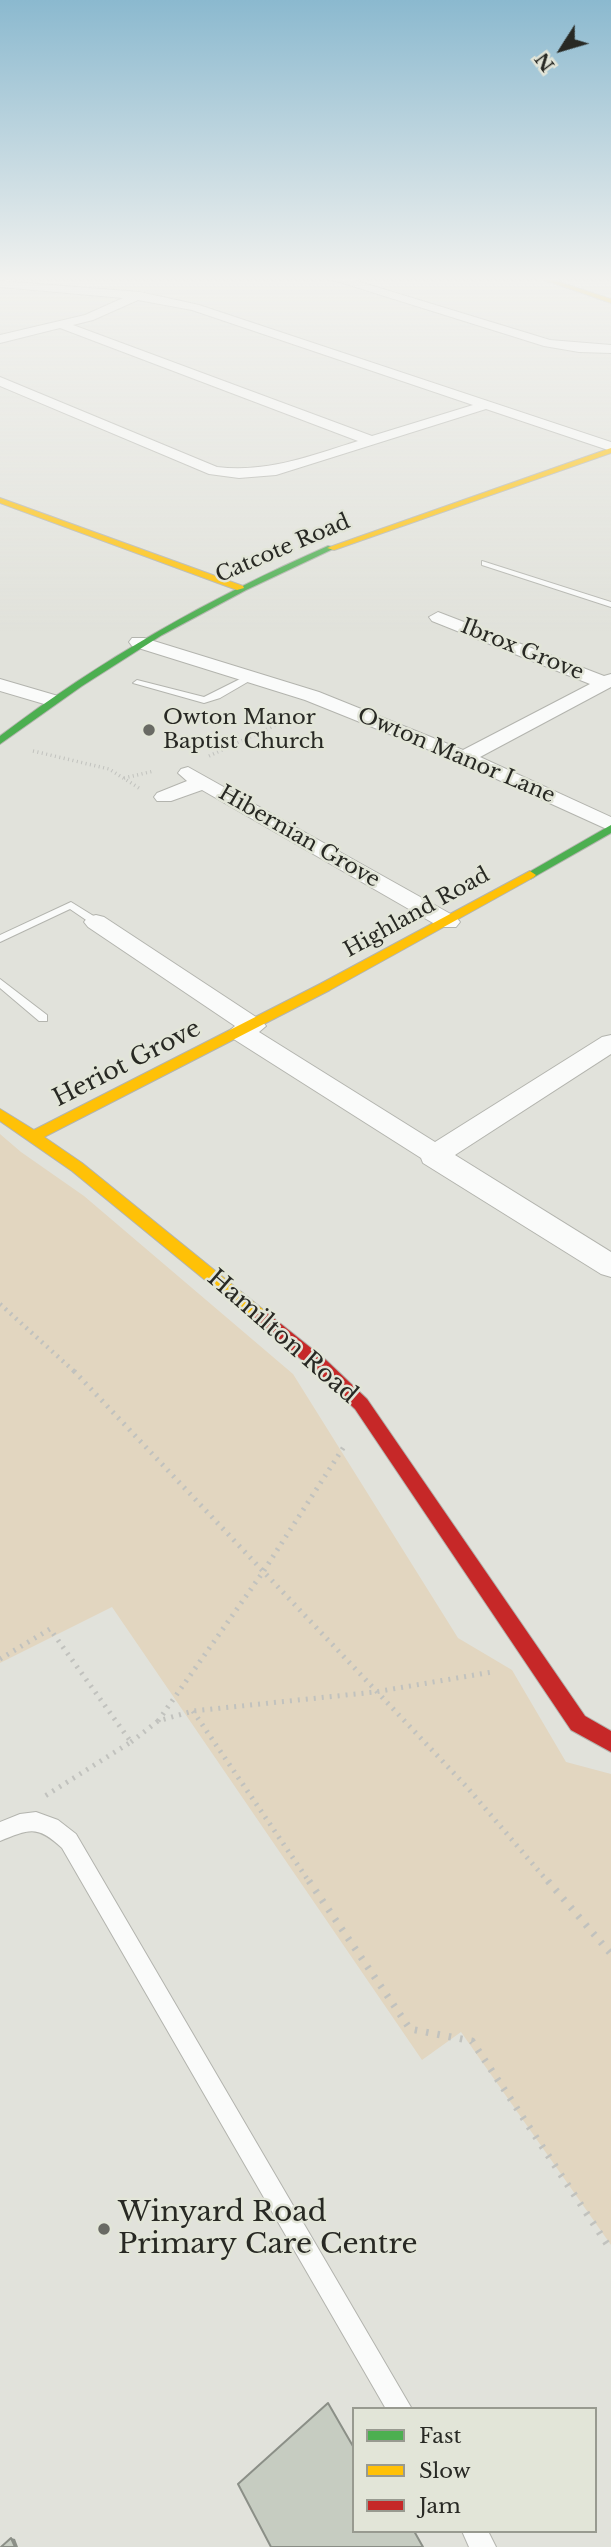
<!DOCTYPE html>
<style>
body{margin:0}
#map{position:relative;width:611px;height:2547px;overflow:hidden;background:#e1e2db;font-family:"Libre Baskerville",serif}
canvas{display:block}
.legend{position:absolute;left:352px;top:2407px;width:245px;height:126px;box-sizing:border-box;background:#e2e5d8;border:2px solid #989a90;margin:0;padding:9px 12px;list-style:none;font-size:21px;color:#282924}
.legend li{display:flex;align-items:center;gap:14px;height:35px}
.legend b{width:35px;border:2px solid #989a90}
.north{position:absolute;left:527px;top:14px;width:70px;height:70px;-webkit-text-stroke:5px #e2e5d8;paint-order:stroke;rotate:233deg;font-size:19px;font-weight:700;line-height:28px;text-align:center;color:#282924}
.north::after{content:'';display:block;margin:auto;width:24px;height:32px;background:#282924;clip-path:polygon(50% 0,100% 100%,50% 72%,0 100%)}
</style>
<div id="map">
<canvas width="611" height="2547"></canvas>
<ul class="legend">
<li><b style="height:9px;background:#4caf50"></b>Fast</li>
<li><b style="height:9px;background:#ffc107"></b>Slow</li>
<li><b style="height:9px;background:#c62828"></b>Jam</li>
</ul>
<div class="north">N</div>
</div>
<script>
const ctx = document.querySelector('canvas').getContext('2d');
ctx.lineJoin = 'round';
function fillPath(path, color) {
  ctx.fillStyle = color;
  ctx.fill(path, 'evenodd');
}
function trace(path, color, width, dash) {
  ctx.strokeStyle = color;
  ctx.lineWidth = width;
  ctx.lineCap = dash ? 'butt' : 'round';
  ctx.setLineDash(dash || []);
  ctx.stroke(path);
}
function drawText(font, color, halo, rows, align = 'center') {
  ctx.font = font + ' "Libre Baskerville",serif';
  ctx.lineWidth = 5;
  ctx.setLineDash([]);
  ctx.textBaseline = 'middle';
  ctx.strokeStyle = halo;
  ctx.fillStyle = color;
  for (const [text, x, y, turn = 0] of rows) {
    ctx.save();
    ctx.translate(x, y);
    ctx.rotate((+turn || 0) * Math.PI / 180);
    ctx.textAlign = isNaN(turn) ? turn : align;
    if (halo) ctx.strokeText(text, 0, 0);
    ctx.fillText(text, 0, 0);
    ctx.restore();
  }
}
const green = new Path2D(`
 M0,1134L21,1152L84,1196L293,1374L458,1638L512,1670L566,1762L611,1774V2245L461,2032L422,2060L112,1607L0,1663Z`);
const pathFar3 = new Path2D(`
 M33,751L109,769L139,788
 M209,756L293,717
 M124,778L154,771`);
const pathFar2 = new Path2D(`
 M0,1304L76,1373`);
const pathFar1 = new Path2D(`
 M74,1371L466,1786L549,1883
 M0,1659L50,1629L131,1742L45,1796
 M193,1711L310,1883
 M158,1721L263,1572L345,1445
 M131,1742L158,1721L193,1711L375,1692L492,1672`);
const path = new Path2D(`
 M309,1881L410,2029L472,2041L611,2250
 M548,1881L611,1954`);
const lane = new Path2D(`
 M482,561L611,602V607L482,565Z
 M248,675L252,678L251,680L220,698L204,703L133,683L137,680L204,697Z
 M71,902L100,920V924H92L70,909L0,942V935Z
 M0,979L47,1015V1021H39L0,988Z
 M36,1812L58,1820L76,1834L412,2409H386L62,1848C37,1825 30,1829 0,1841V1822L20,1814Z
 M462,2531H488L496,2547H469Z`);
const street = new Path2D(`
 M332,278H347L550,340L611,345V353L579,352L544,346L333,280Z
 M0,281L140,292L199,305L611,442V451L486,409L276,475L239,478L209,474L0,386V377L217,467C267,473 310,456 358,441L60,328L0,343V335L85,315L123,298L0,287ZM138,300L192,310L473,405L372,436L73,325L93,320Z
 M438,612L604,676L611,674V687L480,757L611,817V831L457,761L305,700L132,646L129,642L132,638H144L319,692L463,750L590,684L432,621L429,617Z
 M0,679L58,696L60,700L51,706L0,691Z
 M188,767L456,917L460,922L456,927H440L202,790L171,801H157L154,797L157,793L187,781L178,773L181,769Z
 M96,915L104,917L262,1021L266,1026L259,1032L435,1142L602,1037L611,1035V1054L455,1155L611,1252V1277L601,1274L423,1163L421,1158L232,1038L228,1032L235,1026L88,927L84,922L88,917Z`);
const fast = new Path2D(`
 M328,546L335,548L246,590L162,635L82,686L0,744V736C102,659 211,597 328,546Z
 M611,825V833L534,877L530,879L524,875Z`);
const slow = new Path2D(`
 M539,278H547L611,299V303Z
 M611,448V453L334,550L327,548Z
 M0,498L243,586L244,588L237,590L0,503Z
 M530,871L536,875L534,877L330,990L44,1137L82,1163L266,1312L268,1316L266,1320H254L72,1171L0,1121V1109L34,1130L320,984Z`);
const jam = new Path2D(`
 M260,1310L266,1312L326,1360L367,1399L585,1716L611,1731V1752L571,1730L355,1409L314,1370L254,1320L252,1316L254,1312Z`);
const shadedWall = new Path2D(`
 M11,2538L15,2539L18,2547H15Z`);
const building = new Path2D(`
 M328,2403L354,2448V2531H414L423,2547H271L238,2484Z
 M11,2538L15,2547H1Z`);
const markers = [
 [149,730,7,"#696a64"],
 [104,2229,7,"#696a64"]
];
const farStreetnames = [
 ["Catcote Road",283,549,-23],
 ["Ibrox Grove",522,650,22],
 ["Owton Manor Lane",456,756,23],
 ["Hibernian Grove",299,837,30],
 ["Highland Road",417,913,-29]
];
const farPoinames = [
 ["Owton Manor",163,718],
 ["Baptist Church",163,742]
];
const streetNames = [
 ["Heriot Grove",127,1064,-27],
 ["Hamilton Road",282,1337,41]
];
const nearPoinames = [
 ["Winyard Road",118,2213],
 ["Primary Care Centre",118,2245]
];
fillPath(green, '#e2d6c0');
trace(lane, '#b3b4ae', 2);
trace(street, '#b3b4ae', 2);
trace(fast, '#b3b4ae', 2);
trace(slow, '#b3b4ae', 2);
trace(jam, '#b3b4ae', 2);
trace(pathFar3, '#c1c2be', 3.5, [1, 3.5]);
trace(pathFar2, '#c1c2be', 4.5, [2, 5]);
trace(pathFar1, '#c1c2be', 5, [2, 6]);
trace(path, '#c1c2be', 7, [2.5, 9]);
fillPath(lane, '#fafbfa');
fillPath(street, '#fafbfa');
fillPath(fast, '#4caf50');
fillPath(slow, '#ffc107');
fillPath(jam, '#c62828');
fillPath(shadedWall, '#8b8f87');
fillPath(building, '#c6ccc1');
trace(building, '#8b8f87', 2);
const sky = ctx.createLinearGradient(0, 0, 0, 634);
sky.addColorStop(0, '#8bb9cf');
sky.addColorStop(0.44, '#f2f2ef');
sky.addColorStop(1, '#f2f2ef00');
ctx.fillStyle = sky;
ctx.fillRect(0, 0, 611, 634);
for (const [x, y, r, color] of markers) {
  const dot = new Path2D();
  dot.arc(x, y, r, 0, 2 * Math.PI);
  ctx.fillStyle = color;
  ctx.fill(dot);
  trace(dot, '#e2e5d8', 2.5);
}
drawText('21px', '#282924', '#e2e5d8', farStreetnames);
drawText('21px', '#282924', '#e2e5d8', farPoinames, 'left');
drawText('24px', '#282924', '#e2e5d8', streetNames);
drawText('28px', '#282924', '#e2e5d8', nearPoinames, 'left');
</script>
